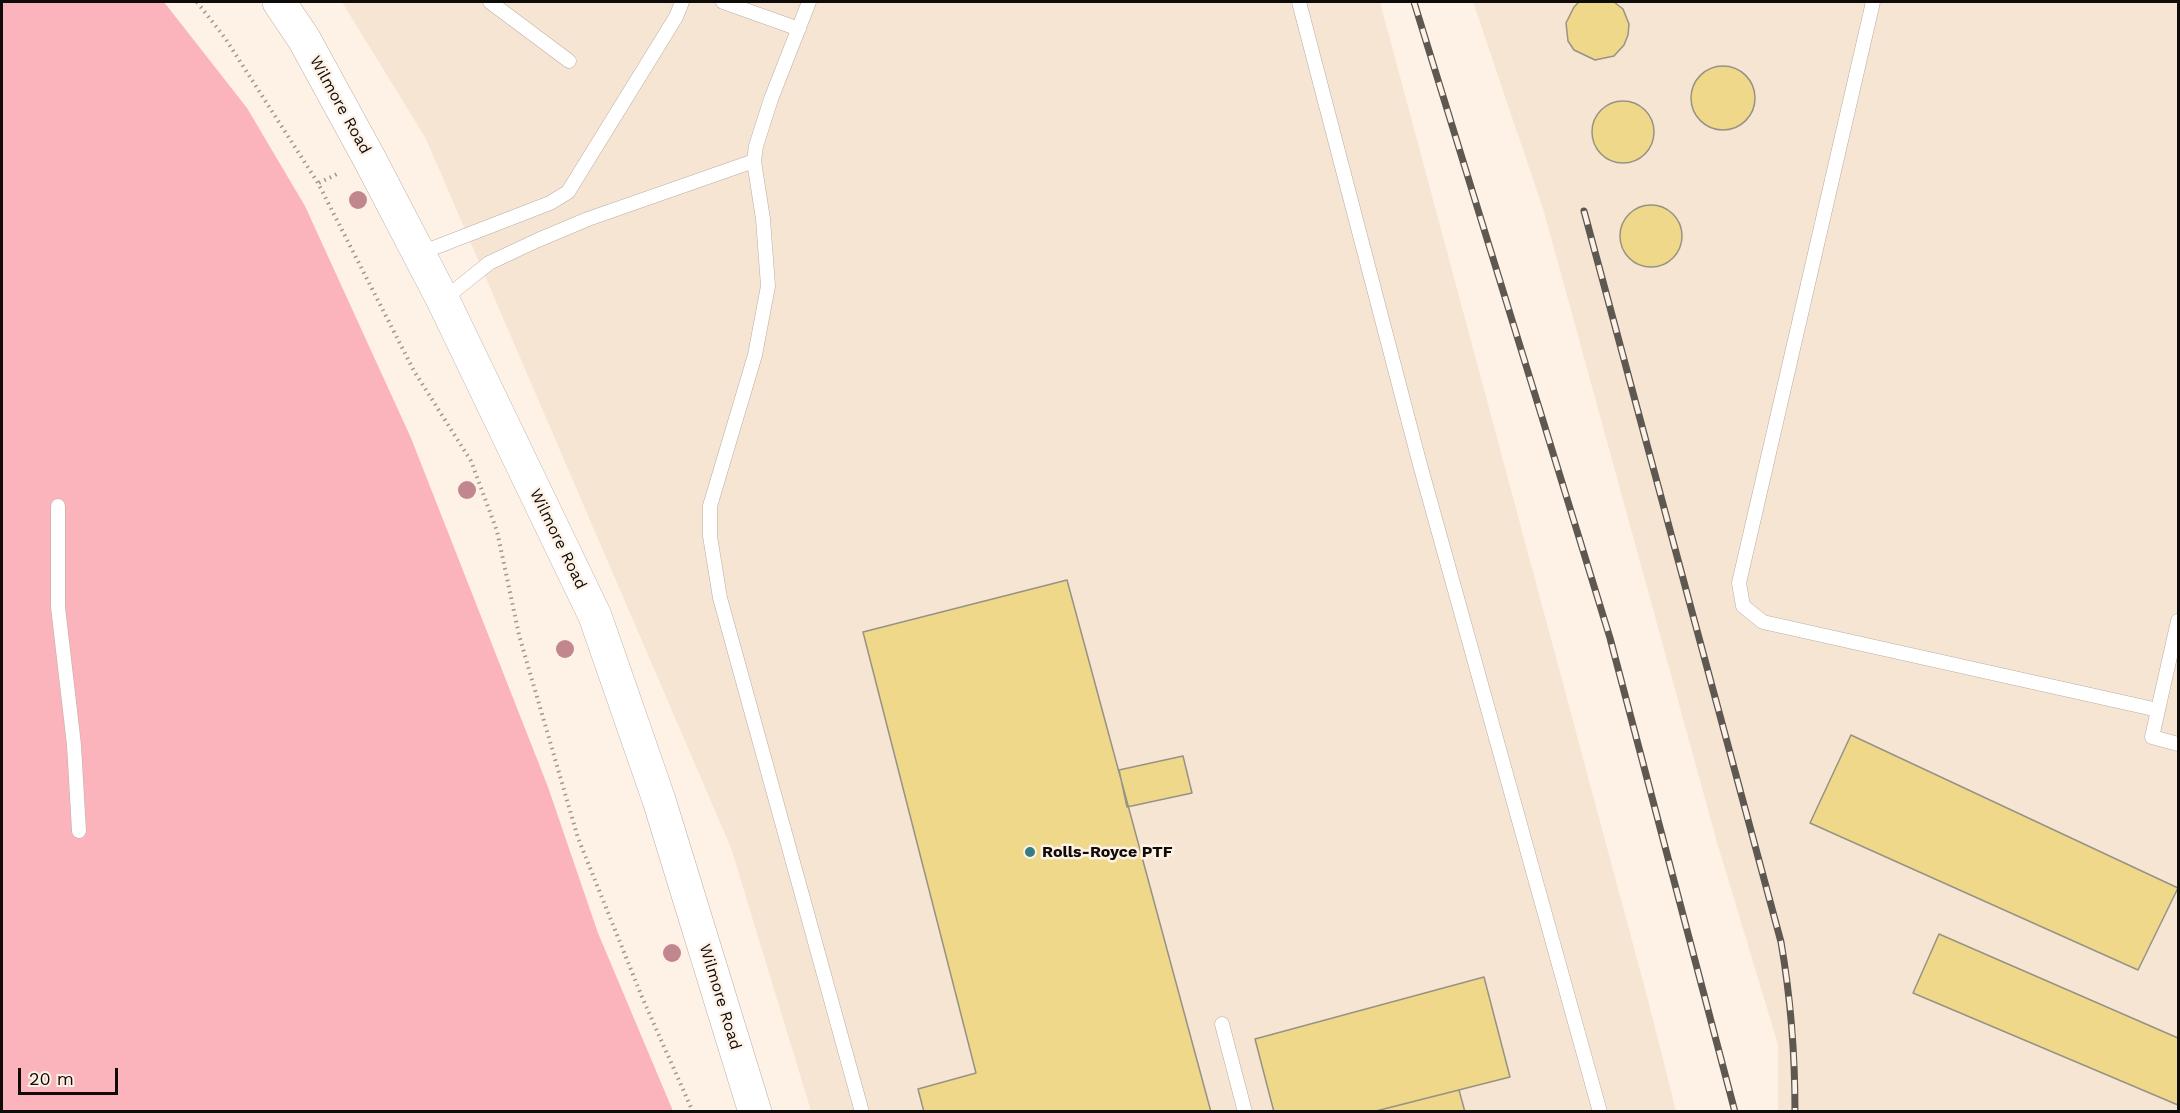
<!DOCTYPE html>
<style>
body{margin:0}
#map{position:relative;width:2180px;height:1113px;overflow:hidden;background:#fef2e7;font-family:"Work Sans",sans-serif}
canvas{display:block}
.frame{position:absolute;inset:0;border:3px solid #0f0b08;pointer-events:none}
.scale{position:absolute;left:18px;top:1068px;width:100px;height:27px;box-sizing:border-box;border:3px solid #0f0b08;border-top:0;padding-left:8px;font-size:18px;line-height:21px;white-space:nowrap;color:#0f0b08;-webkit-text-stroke:4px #fef2e7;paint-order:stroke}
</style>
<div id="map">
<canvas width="2180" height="1113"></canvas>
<div class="frame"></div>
<div class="scale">20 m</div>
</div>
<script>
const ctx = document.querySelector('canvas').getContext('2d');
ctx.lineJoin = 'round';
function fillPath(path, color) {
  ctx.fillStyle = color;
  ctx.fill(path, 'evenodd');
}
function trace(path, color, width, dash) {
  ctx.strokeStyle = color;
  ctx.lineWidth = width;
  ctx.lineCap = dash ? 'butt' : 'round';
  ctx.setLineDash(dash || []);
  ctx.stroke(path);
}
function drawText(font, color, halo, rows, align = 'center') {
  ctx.font = font + ' "Work Sans",sans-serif';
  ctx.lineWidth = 5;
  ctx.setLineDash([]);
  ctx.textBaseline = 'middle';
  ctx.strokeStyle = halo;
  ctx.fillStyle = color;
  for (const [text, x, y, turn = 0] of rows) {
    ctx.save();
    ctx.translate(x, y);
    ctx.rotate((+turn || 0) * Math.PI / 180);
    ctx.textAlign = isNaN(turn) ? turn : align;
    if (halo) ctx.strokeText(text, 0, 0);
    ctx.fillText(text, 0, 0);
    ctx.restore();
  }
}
const built = new Path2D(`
 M342,2H1380L1648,1000L1676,1111H811L731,848L426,139Z
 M1473,2H2178V1111H1778V1045L1716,839L1544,212Z`);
const green = new Path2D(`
 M2,2H164L247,108L305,206L411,438L548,787L598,933L673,1111L2,1112Z`);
const building = new Path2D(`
 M1579,2H1614L1623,9L1629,24L1628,35L1624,45L1614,56L1595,60L1574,50L1568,41L1566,23L1574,7Z
 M1691 98a32 32 0 1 1 64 0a32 32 0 1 1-64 0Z
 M1592 132a31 31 0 1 1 62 0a31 31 0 1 1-62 0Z
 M1620 236a31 31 0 1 1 62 0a31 31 0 1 1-62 0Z
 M1067,580L1211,1112H924L918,1089L976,1073L863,632Z
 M1851,735L2178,888L2138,970L1810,823Z
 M1183,756L1192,793L1127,807L1119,770Z
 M1939,934L2178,1038V1105L1913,993Z
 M1484,977L1510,1077L1372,1112H1274L1255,1039Z
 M1459,1090L1465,1112H1372Z`);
const path = new Path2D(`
 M197,2L225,38L318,183L414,371L471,461L497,531L519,635L578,838L642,997L693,1112
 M319,183L339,173`);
const lane = new Path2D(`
 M490,2L569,61
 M723,2L799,29
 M809,2L771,99L756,146L754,161L763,219L768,286L755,355L710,506V536L720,598L862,1112
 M1299,2L1419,461L1600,1112
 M1873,2L1739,583L1743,606L1763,622L2158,710L2178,621
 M418,254L550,203L568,192L676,17L682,2
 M443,300L489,263L538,240L588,219L754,161
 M58,506V607L74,745L79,831
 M2158,710L2152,737L2178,744
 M1222,1024L1245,1112`);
const secondary = new Path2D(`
 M279,2L304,39L369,158L443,300L595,616L659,800L755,1112`);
const rail = new Path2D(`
 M1414,2L1610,638L1735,1112
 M1584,211L1781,942C1791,1000 1795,1052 1795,1112`);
const trees = [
 [358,200],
 [467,490],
 [565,649],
 [672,953]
];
const markers = [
 [1030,852,6,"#357d83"]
];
const streetNames = [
 ["Wilmore Road",340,105,61],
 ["Wilmore Road",558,539,64],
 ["Wilmore Road",720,997,73]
];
const poiNames = [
 ["Rolls-Royce PTF",1042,852]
];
fillPath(built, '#f7e5d4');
fillPath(green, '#fcb4bc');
fillPath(building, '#efd889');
trace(building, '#969385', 1.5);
trace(lane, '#baaea4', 15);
trace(secondary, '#baaea4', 34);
trace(path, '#9f968e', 4, [1.5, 4.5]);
trace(lane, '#fff', 14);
trace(secondary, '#fff', 33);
trace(rail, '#5e5852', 7);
trace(rail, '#fef2e7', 4.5, [14]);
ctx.fillStyle = '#c2878e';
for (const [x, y] of trees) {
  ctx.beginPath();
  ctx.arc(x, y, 9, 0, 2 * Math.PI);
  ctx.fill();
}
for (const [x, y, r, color] of markers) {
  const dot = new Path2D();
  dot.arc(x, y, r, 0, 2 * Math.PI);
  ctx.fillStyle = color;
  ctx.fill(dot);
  trace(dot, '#fef2e7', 2);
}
drawText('16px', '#0f0b08', '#fef2e7', streetNames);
drawText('bold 16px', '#0f0b08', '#fef2e7', poiNames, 'left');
</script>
